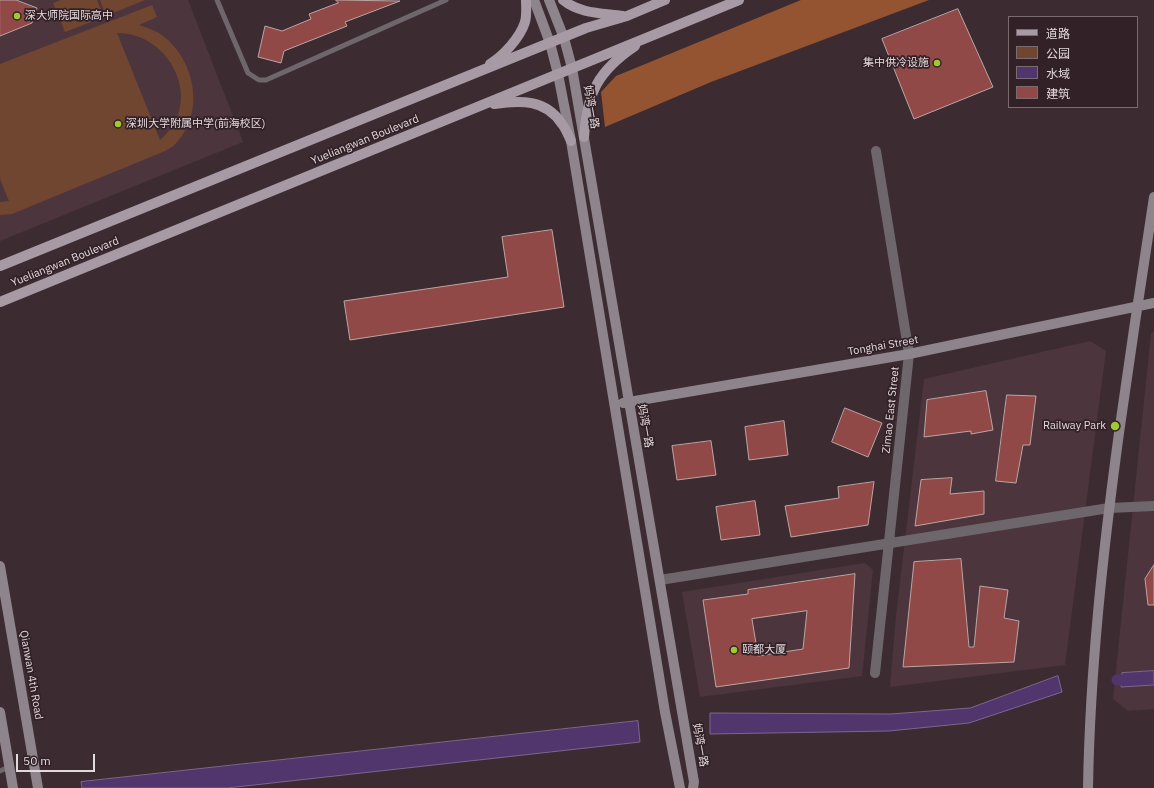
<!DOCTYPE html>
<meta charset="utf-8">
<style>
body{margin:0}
#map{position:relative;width:1154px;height:788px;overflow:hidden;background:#3c2c32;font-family:"IBM Plex Sans","Noto Sans SC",sans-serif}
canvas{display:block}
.legend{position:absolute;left:1008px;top:16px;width:130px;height:92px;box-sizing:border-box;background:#322228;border:1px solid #796b70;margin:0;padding:5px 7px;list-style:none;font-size:12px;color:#e3d8db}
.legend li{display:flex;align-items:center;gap:8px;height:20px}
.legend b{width:20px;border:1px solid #796b70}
.scale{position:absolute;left:16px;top:754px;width:79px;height:18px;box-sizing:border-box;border:2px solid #e3d8db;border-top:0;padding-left:5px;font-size:12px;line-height:14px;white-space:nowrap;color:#e3d8db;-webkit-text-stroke:3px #322228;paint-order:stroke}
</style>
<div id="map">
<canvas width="1154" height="788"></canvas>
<ul class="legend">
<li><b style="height:5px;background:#a79aa5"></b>道路</li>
<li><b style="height:11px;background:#704631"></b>公园</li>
<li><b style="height:11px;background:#51356d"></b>水域</li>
<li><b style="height:11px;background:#914948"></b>建筑</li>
</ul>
<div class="scale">50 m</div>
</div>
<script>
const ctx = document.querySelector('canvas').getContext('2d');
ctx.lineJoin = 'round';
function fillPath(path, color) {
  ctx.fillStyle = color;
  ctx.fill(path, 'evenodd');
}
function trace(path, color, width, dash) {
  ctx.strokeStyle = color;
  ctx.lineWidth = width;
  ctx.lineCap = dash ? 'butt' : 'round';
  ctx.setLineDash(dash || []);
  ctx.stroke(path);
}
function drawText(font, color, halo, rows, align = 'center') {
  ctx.font = font + ' "IBM Plex Sans","Noto Sans SC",sans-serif';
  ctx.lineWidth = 3.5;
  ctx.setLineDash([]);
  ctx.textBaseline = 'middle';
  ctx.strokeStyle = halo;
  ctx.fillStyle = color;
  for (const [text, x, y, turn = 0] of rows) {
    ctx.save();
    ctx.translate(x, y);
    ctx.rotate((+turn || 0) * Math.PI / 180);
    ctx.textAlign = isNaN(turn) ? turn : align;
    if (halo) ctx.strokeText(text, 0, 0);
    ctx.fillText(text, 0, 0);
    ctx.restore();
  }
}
const built = new Path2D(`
 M0,0H188L243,142L0,241Z
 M1154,331V709L1128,711L1113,699L1151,334Z
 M1090,341L1106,351L1065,665L890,687L896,616L924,379Z
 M865,563L873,570L862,676L700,697L682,592Z`);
const green = new Path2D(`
 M61,0H97L104,17L65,32L53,3Z
 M100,0H145L106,16Z
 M152,5L157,17L139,25C147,28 156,30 163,36C195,60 205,112 177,142C174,146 169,149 165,151L12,214L0,215V202L9,201L0,179V64ZM117,33C172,33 205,104 160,140Z`);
const forest = new Path2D(`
 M801,0H929L711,82L605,127L601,92L616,76Z`);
const water = new Path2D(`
 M1154,671V685L1121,687L1122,673Z
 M1058,676L1062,692L969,723L889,731L710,734V713L891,714L970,708Z
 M638,721L640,742L227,788H82L81,782Z`);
const canal = new Path2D(`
 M1117,680H1121`);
const building = new Path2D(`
 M0,0H16L37,8L32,23L0,36Z
 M336,0L400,1L345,22L347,26L284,51L281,63L258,57L265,26L282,31L311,19L309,14L338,3Z
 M958,9L993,87L914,119L882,39Z
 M552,230L564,307L350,340L344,301L508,277L502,237Z
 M986,391L993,430L971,434V431L924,437L927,400Z
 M1007,395L1036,396L1030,445H1023L1016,483L996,481Z
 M845,408L882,423L868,457L832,442Z
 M784,421L788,455L749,460L745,427Z
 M711,441L716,475L677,480L672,446Z
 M952,478L950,494L984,491V514L915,526L921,480Z
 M874,482L868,525L791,537L785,506L839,498L838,487Z
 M755,501L760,535L721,540L716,507Z
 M961,559L969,647H974L980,586L1008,590L1004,618L1019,621L1014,662L903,667L914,562Z
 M1154,565V605H1148L1145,579Z
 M855,574L849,668L716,687L703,600L748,594V590ZM807,611L803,649L758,656L752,619Z`);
const lane = new Path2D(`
 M217,0L248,73L259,80H266L446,0
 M0,771L9,767`);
const street = new Path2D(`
 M660,580L1109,508L1154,506
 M875,673L909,354L876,151`);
const secondary = new Path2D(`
 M534,0L550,43L558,74L571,141L665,712L680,788
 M549,0L564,38L572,68L694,782L693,788
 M623,403L909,354L1154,303
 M0,566L38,788
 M0,712L13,788
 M1088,788C1090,669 1103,551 1119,433C1130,354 1142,276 1154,197`);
const primary = new Path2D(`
 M563,0C580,14 602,13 623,16
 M490,64C503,56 520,38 525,22C527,15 526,7 526,0
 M494,104C520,100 546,99 562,124C566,129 568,135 571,141
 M584,137C587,93 598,71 635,46
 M0,266L586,28L627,16L665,0
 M0,302L739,0`);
const markers = [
 [17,16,4,"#9fca2d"],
 [937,63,4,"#9fca2d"],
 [118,124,4,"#9fca2d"],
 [1115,426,5,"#9fca2d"],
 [734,650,4,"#9fca2d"]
];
const poiNames = [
 ["深大师院国际高中",25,16],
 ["集中供冷设施",929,63,"right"],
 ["深圳大学附属中学(前海校区)",126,124],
 ["Railway Park",1106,426,"right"],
 ["颐都大厦",742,650]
];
const streetNames = [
 ["妈湾一路",591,107,80],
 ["Yueliangwan Boulevard",365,140,-22],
 ["Yueliangwan Boulevard",65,262,-22],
 ["Tonghai Street",883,346,-10],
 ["Zimao East Street",891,410,-84],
 ["妈湾一路",645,426,80],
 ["Qianwan 4th Road",31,675,80],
 ["妈湾一路",700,745,80]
];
fillPath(built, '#4c353d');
fillPath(green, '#704631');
fillPath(forest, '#945432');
fillPath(water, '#51356d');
trace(water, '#7d668e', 1);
trace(canal, '#51356d', 11);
fillPath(building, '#914948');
trace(building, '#bba5a4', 1);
trace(lane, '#6d676c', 5);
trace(street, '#6d676c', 10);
trace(secondary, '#8e848c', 10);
trace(primary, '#a79aa5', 10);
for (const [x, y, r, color] of markers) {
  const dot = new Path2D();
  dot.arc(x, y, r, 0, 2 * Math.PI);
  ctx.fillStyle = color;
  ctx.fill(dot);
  trace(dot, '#322228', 1.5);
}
drawText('11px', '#e3d8db', '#322228', poiNames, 'left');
drawText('11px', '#e3d8db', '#322228', streetNames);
</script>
